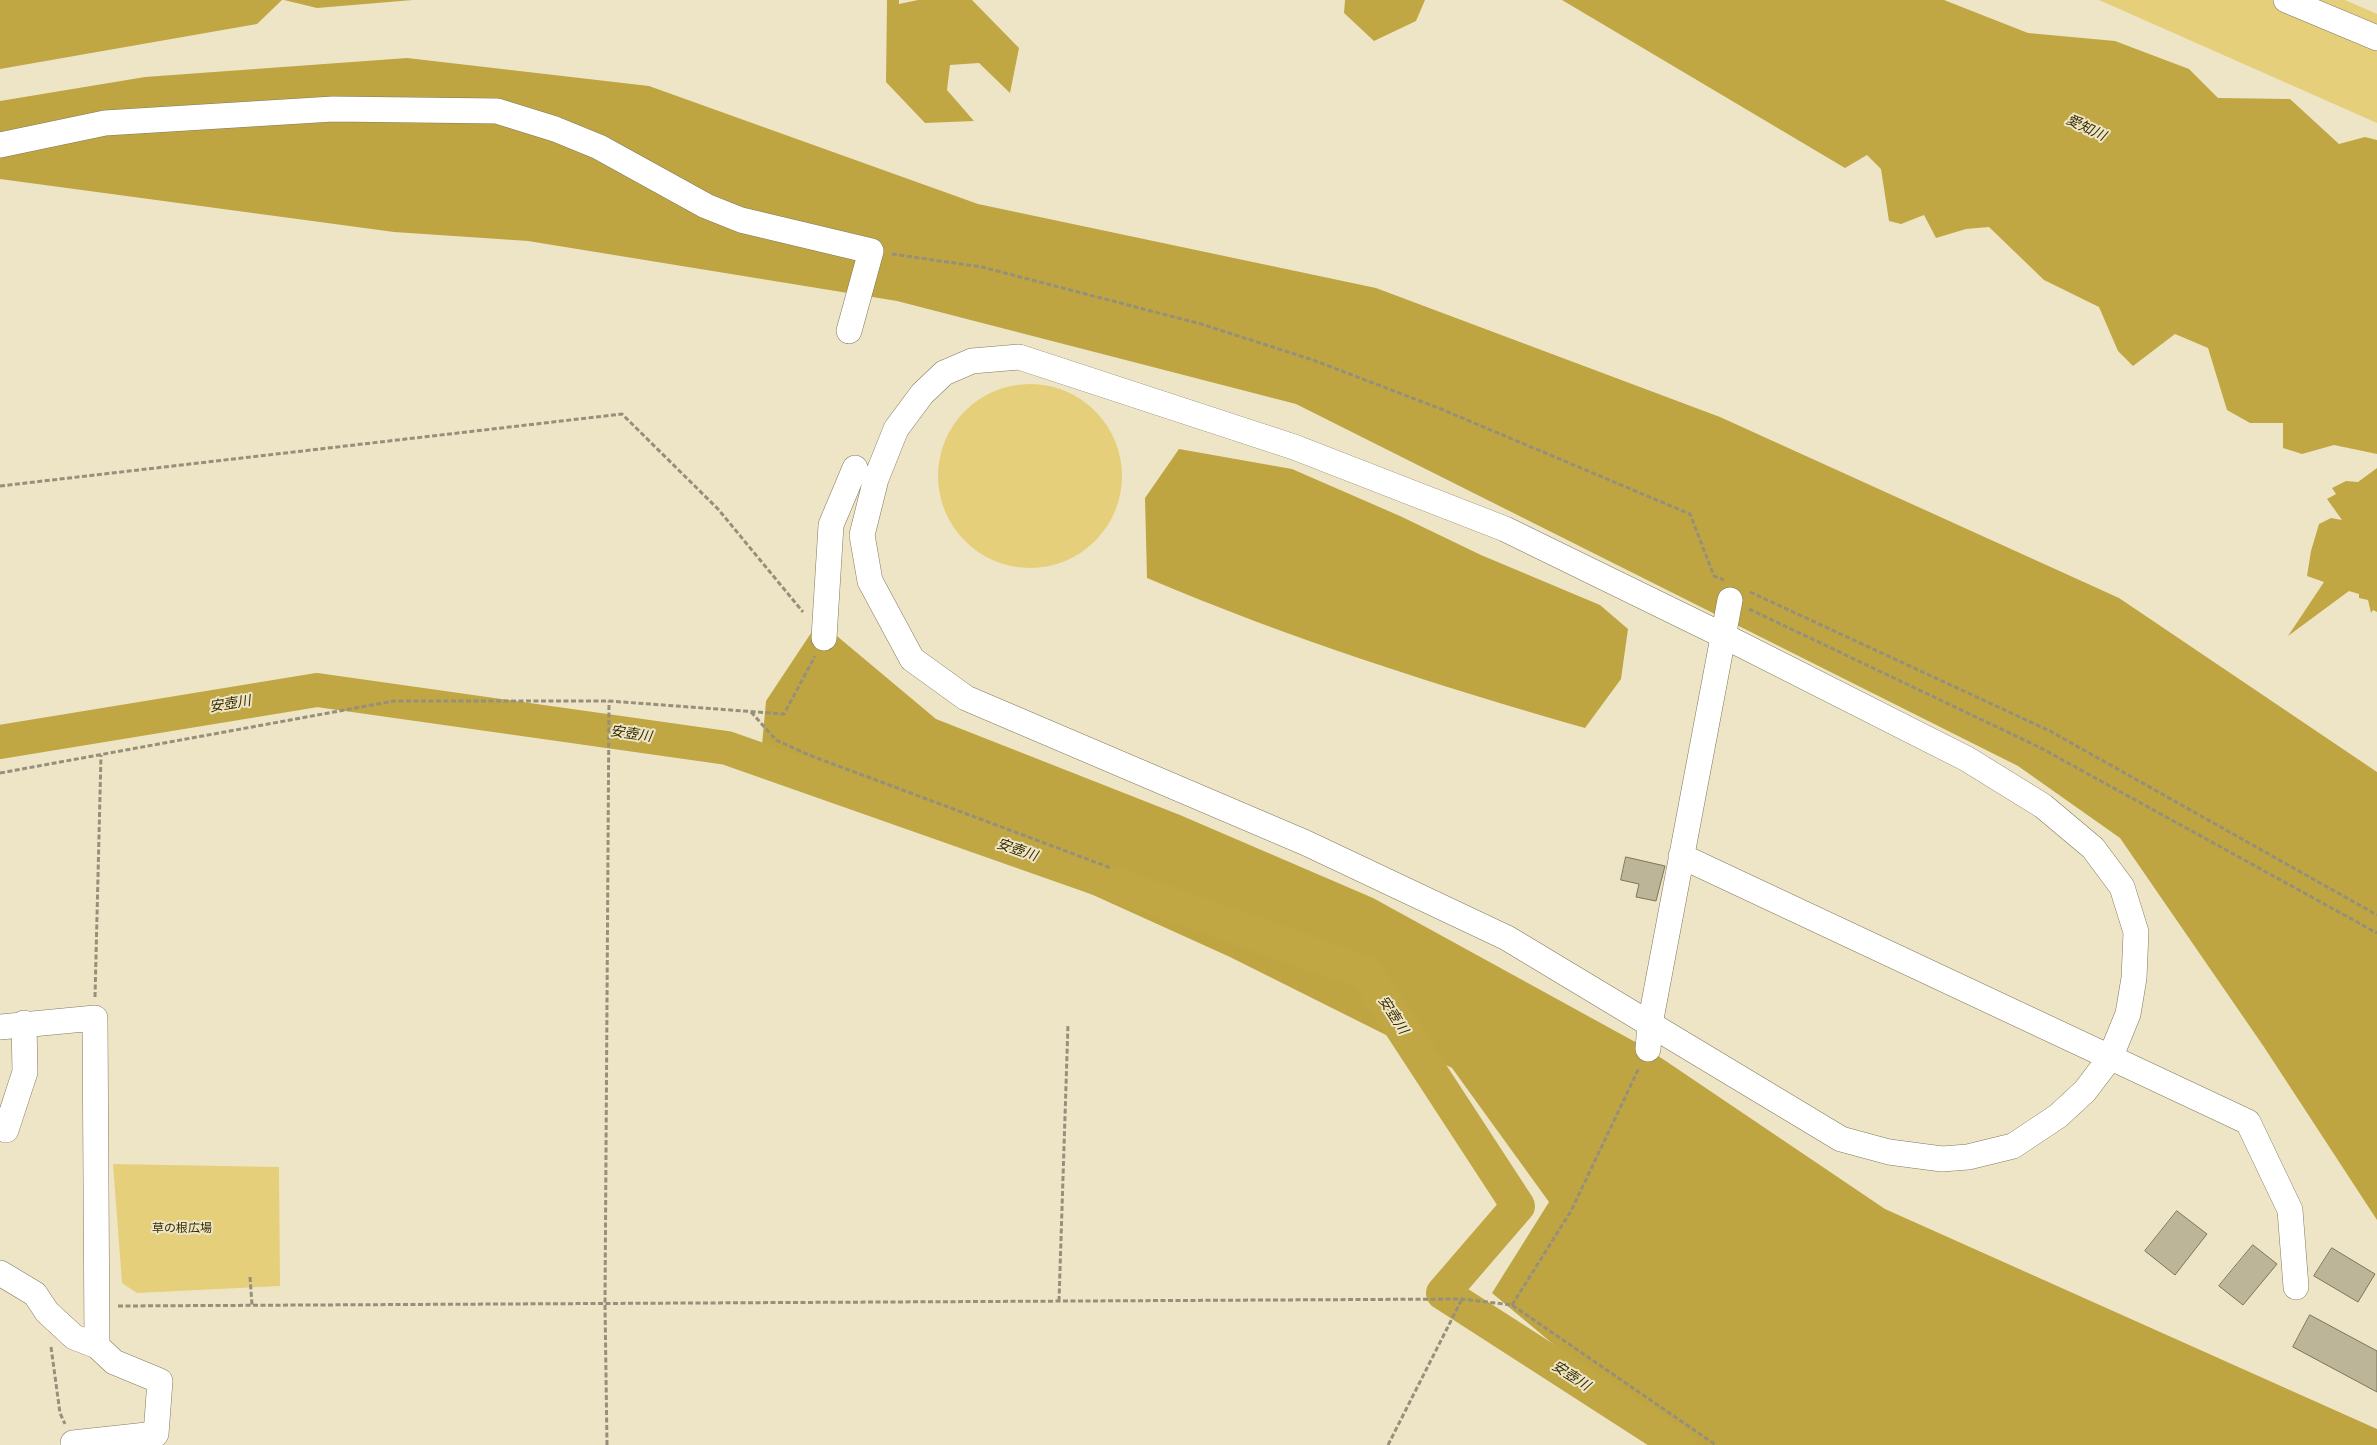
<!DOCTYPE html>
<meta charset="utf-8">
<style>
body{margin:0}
canvas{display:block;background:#eee5c6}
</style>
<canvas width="2377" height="1445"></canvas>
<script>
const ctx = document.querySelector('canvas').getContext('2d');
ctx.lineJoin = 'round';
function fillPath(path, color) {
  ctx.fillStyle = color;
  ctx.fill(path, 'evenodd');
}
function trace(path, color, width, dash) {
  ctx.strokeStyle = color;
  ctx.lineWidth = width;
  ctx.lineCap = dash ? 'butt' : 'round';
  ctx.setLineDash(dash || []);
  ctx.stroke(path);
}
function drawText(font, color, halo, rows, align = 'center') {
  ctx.font = font + ' Mulish,"Noto Sans JP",sans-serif';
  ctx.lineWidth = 4;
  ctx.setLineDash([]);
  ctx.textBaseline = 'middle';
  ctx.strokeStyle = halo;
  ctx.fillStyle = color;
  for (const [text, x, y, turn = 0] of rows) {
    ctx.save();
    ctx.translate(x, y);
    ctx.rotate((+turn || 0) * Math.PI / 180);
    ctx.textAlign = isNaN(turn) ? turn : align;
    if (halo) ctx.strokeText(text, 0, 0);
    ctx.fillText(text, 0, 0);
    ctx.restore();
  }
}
const green = new Path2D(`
 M2099,0H2345L2377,14V123Z
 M938 476a92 92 0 1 1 184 0a92 92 0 1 1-184 0Z
 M113,1164L279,1167L280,1286L137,1293L122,1283Z`);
const forest = new Path2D(`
 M407,58L649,86L978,204L1376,288L1720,417L2119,598L2377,772V1220L2264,1047L2120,838L2018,766L1296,404L897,301L528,241L394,232L0,179V101L145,77Z
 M1179,449L1292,469L1400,516L1481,555L1600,605L1628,629L1621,679L1585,728C1435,685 1291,639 1147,578L1145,498Z
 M819,621L936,719L1180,815L1373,898L1648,1049L1885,1209L2377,1429V1445H1674L1492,1293L1549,1202L1452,1068L1230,957L762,745L766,701Z`);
const water = new Path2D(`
 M0,0H282L257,24L0,69Z
 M284,0H413L317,8Z
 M887,0H899V4L918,0H972L1019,48L1010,93L979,63L950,65L947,90L974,121L925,123L886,82Z
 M1345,0H1425L1416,21L1374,41L1344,13Z
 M1562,0H1944L2028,33L2115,41L2189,69L2218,98L2290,99L2339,144L2365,137L2377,140V454L2334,445L2302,454L2283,448V423H2250L2227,410L2208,348L2175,334L2133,366L2118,351L2099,307L2044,280L1989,227L1966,229L1936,238L1924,215L1901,224L1889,221L1881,169L1867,155L1845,168Z
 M2377,468V612L2373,610L2371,613L2368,600L2359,598V594L2349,591L2288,636L2324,582L2307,576L2311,551L2319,524L2331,518L2342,520L2327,499L2336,494L2332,488L2346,481L2358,482Z`);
const river = new Path2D(`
 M0,742L317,690L727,748L1366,973L1518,1206L1443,1293L1679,1445`);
const building = new Path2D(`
 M1626,857L1665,866L1656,901L1636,897L1639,884L1621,880Z
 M2177,1211L2207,1234L2175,1275L2145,1251Z
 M2253,1245L2277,1264L2243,1305L2219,1286Z
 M2332,1248L2375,1274L2358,1302L2314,1276Z
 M2310,1315L2377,1351V1392L2293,1347Z`);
const path = new Path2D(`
 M892,254L982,267L1201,324L1313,360L1441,409L1690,514L1714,576L1724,580
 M0,486L622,414L718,509L803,612
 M1750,592L2050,731L2377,915
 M1749,609L2039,747L2377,933
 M751,712L776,740L809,755L1111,868
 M0,773L394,701H609L784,714L815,656
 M95,997L101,755
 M250,1277L252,1305
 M1059,1301L1068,1024
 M1512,1305L1571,1211L1639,1068
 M118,1306L1462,1299L1512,1305L1716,1445
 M51,1347L60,1413L65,1424
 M607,1445L605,1304L609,701
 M1388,1445L1462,1299`);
const minor = new Path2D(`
 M2286,0L2377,38
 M0,145L105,123L333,109L497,111L555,129L599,147L706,206L741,220L871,251L849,331
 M1019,357L1294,447L1505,529L1724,636L1967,759L2043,806L2093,848L2122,887L2136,932L2134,978L2128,1014L2110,1058L2085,1091L2058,1116L2013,1146L1968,1157L1942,1159L1889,1152L1841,1139L1507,938L1306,843L966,698L912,659L870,581L862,535L876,479L896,429L922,394L944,373L972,361Z
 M824,638L831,525L855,468
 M1681,856L2248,1122L2290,1210L2296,1287
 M0,1027L95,1018L97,1346L74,1337L47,1312L35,1294L0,1273
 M1648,1049L1650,1024L1730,600
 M6,1130L25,1072L24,1023
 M73,1445V1443L156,1434L160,1381L114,1362L97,1346`);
const parkNames = [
 ["草の根広場",182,1228]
];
const waterNames = [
 ["愛知川",2086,128,26],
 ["安壺川",230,704,-9],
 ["安壺川",631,734,8],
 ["安壺川",1017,850,19],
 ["安壺川",1393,1015,57],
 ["安壺川",1571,1376,33]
];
fillPath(green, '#e6cf7a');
fillPath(forest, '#bfa542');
fillPath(water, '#c1a744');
trace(river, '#c1a744', 34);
fillPath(building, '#bdb597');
trace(building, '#7d7558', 1);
trace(minor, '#80795c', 26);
trace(path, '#96907a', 3, [5, 2.5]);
trace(minor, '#fff', 25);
drawText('12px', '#352b00', '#eee5c6', parkNames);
drawText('italic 14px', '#372d01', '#eee5c6', waterNames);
</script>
